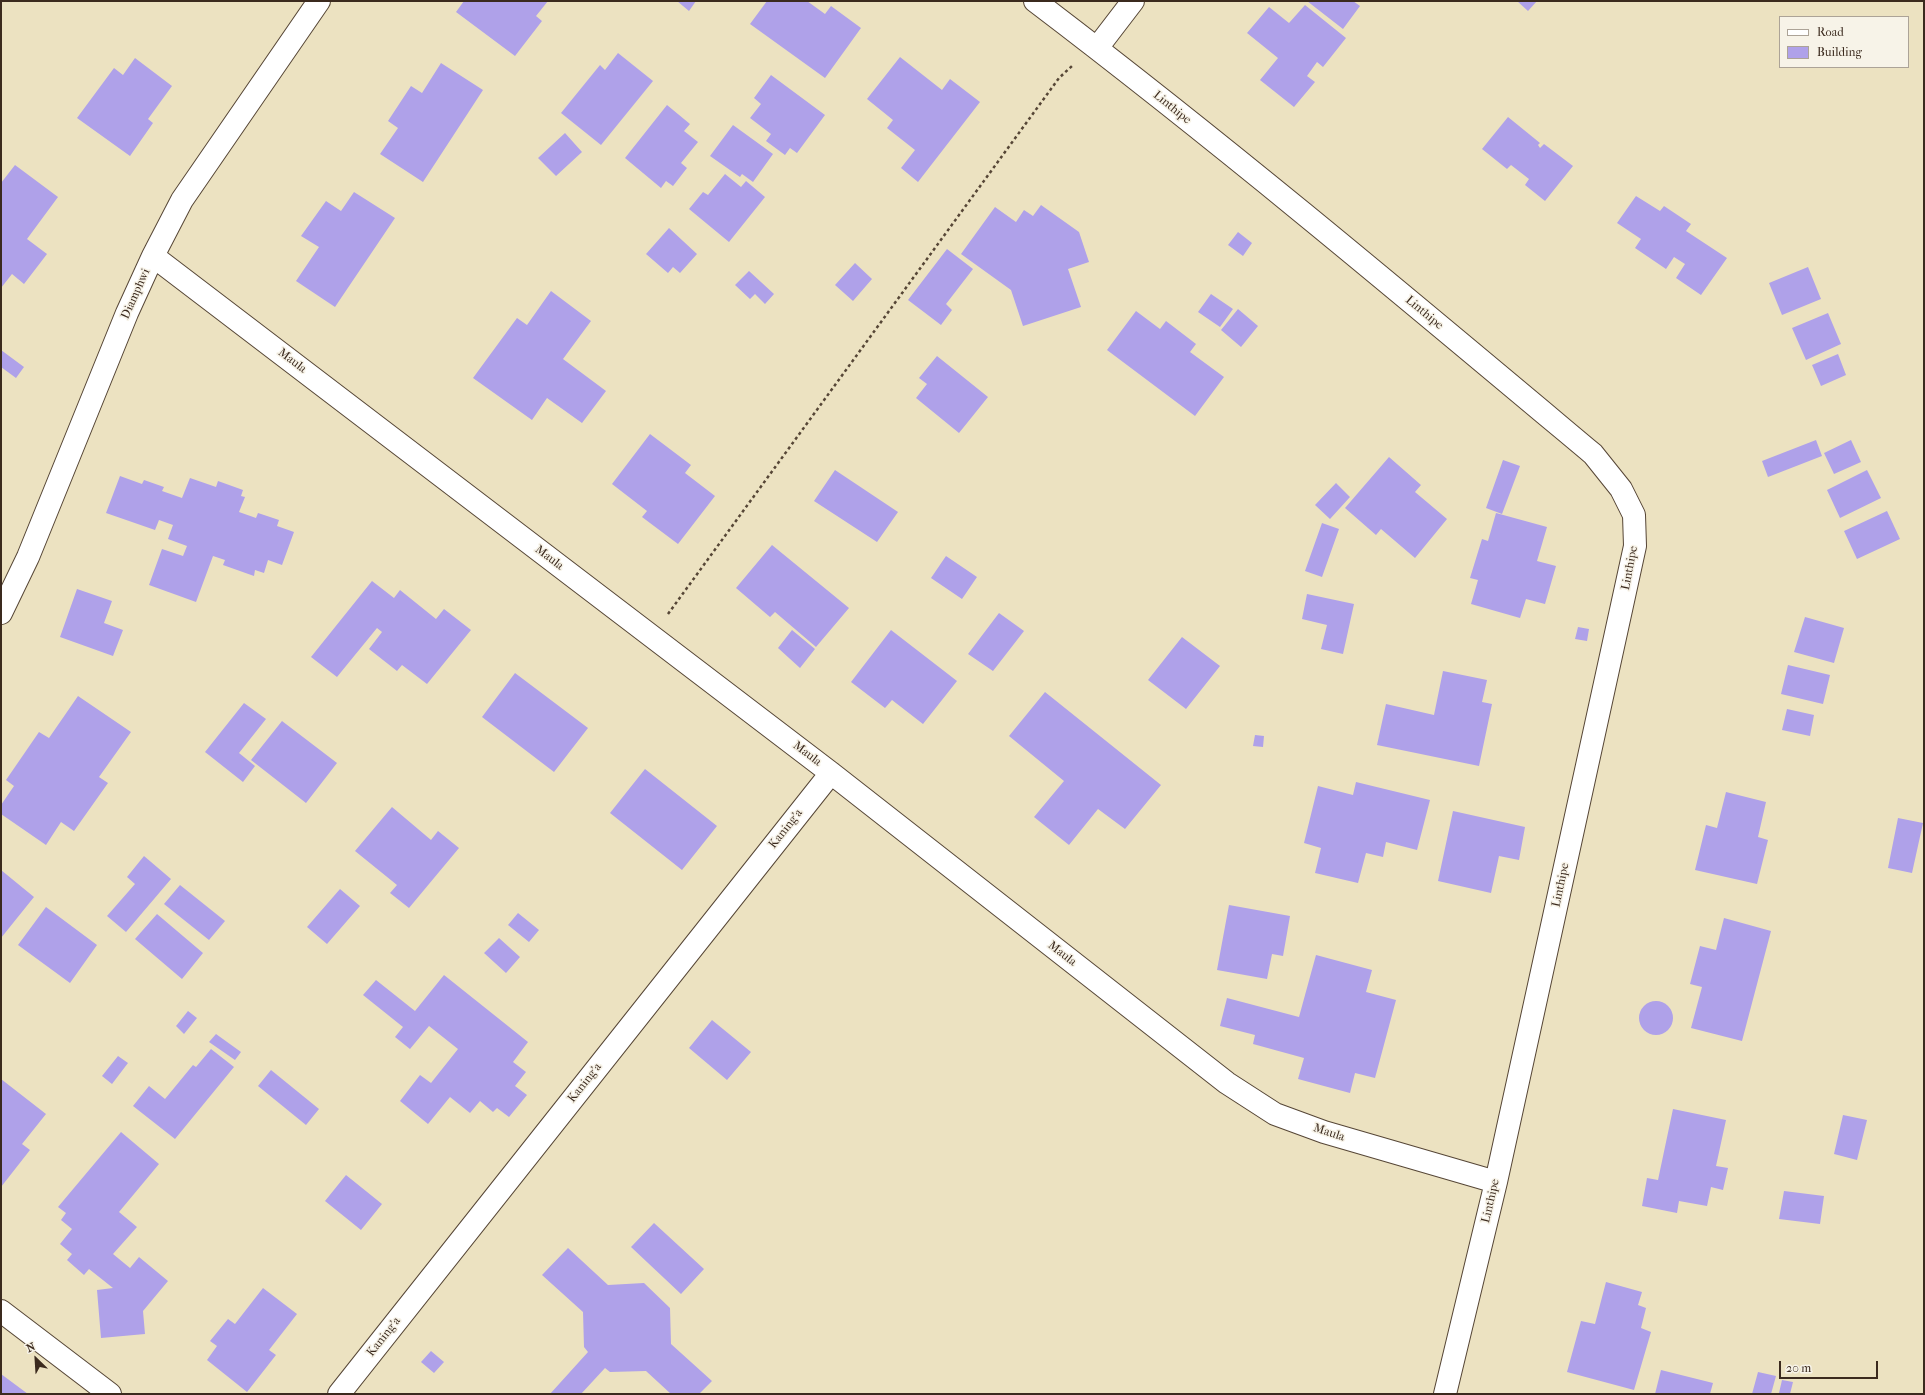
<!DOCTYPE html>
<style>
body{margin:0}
#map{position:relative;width:1925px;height:1395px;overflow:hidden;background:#ece2c1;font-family:"IM FELL French Canon",serif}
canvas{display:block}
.frame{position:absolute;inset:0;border:2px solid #3b2a1e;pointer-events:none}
.legend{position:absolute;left:1779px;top:16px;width:130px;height:52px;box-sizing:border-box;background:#f7f3e8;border:1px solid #aca397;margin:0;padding:5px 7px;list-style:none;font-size:12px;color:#3b2a1e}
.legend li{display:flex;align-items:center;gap:8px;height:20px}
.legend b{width:20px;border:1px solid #aca397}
.north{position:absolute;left:16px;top:1339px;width:40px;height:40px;-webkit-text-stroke:3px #f7f3e8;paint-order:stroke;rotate:335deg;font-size:11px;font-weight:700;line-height:16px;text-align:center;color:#3b2a1e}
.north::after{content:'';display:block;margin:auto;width:14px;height:18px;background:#3b2a1e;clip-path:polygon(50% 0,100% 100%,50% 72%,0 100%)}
.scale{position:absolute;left:1779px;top:1361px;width:99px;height:18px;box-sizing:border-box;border:2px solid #3b2a1e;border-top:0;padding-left:5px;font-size:12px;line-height:14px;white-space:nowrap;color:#3b2a1e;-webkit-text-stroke:3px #f7f3e8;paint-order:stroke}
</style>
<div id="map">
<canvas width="1925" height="1395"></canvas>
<div class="frame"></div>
<ul class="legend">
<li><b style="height:5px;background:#fff"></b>Road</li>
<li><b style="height:11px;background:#afa1e9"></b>Building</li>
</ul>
<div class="north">N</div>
<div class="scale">20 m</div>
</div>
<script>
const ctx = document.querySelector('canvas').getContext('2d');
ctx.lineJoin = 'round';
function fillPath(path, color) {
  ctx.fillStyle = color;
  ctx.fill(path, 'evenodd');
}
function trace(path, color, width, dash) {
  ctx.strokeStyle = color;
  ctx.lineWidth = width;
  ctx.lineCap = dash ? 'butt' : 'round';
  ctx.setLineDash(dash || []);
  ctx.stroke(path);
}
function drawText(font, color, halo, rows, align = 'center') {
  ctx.font = font + ' "IM FELL French Canon",serif';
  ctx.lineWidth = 3;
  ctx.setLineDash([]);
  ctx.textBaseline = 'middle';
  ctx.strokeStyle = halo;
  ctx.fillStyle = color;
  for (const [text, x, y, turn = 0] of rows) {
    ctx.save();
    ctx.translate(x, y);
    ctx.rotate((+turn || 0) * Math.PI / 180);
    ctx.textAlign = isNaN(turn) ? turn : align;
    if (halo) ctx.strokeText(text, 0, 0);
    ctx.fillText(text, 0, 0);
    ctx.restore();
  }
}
const building = new Path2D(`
 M464,1H548L536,16L542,21L515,56L456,12Z
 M677,1H696L689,11Z
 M767,1H807L825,14L831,6L861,28L825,78L750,24Z
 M1307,1H1353L1360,6L1343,29Z
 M1517,1H1537L1528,11Z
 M1305,5L1346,38L1323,67L1317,62L1307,76L1315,82L1294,107L1260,80L1278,58L1247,33L1269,7L1289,23Z
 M618,53L653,81L601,145L561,113L600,65L605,70Z
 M900,57L942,90L950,79L980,102L918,182L901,168L915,150L887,128L893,120L867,99Z
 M135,58L172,86L148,119L153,123L130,156L77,118L114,68L123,75Z
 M441,63L483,90L423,182L380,154L398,128L388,121L411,86L422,93Z
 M771,75L825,115L797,153L790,148L785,155L766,141L771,134L750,118L761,104L754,98Z
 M667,105L690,124L684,131L698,142L681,163L687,168L673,186L666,181L661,188L625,158Z
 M1508,117L1540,143L1538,145L1540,148L1544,144L1573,166L1545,201L1525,185L1529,179L1511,165L1507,169L1482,149Z
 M733,125L773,154L753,182L742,174L740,177L710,156Z
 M565,133L582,152L556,176L538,158Z
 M15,165L58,197L27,239L47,254L24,284L12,274L1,288V183Z
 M725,174L741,187L746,181L765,197L729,242L689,209L703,192L708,195Z
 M354,192L395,218L335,307L296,281L319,247L301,236L326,201L341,211Z
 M1636,196L1660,211L1664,206L1691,224L1686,231L1727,258L1701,295L1676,278L1685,264L1674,257L1666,269L1635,248L1641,239L1617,223Z
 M1041,205L1079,232L1089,262L1068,269L1081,307L1023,326L1011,290L961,254L995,207L1016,222L1024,210L1033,216Z
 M669,228L697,254L680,273L673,267L668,273L646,254Z
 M1238,232L1252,243L1243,256L1228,245Z
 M947,249L973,269L946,304L952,310L941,325L908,300Z
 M855,263L872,279L853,301L835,285Z
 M1808,267L1821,299L1782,315L1769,283Z
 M749,271L774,294L765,304L755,294L750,299L735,285Z
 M551,291L591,321L563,359L606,391L582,423L547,398L532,420L473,378L517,318L527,325Z
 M1211,294L1233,309L1220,327L1198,312Z
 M1238,309L1258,326L1241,347L1221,330Z
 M1136,311L1160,329L1166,321L1196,344L1190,352L1224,377L1195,416L1107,350Z
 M1828,313L1841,344L1806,360L1792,328Z
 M1,350L24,367L16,378L1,367Z
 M1838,354L1846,375L1821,386L1812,365Z
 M937,356L988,397L959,433L916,398L927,384L919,378Z
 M650,434L691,465L685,473L715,496L678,544L642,517L647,511L612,484Z
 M1816,440L1822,456L1768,477L1762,461Z
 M1851,440L1861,462L1834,474L1824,453Z
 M1389,457L1421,485L1415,492L1447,519L1415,558L1381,529L1376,535L1345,508Z
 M1503,460L1520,466L1502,514L1486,508Z
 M835,470L898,512L877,542L814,501Z
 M1867,470L1881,498L1840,518L1827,490Z
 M120,476L142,484L144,480L164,487L162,491L182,498L190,478L216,487L218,481L243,490L241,496L245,497L239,512L256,518L258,513L279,520L277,526L294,532L282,565L268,560L264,573L255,570L254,576L223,565L225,560L213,556L196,602L149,585L162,549L183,556L187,546L168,539L173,525L159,520L155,530L106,513Z
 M1336,483L1350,497L1330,519L1315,505Z
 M1887,511L1900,539L1857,559L1844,531Z
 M1496,513L1547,527L1537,561L1556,566L1545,604L1526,599L1520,618L1471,604L1478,580L1470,578L1482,539L1488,541Z
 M1322,523L1339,529L1322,577L1305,571Z
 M772,545L849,608L816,647L775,612L770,617L736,588Z
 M946,556L977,577L962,599L931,578Z
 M372,581L394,598L400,590L436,619L444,609L471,630L427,684L402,665L397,671L369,649L382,632L377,628L337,677L311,657Z
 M77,589L112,601L104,623L123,630L113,656L60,637Z
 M1307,594L1354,604L1343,654L1321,649L1327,625L1302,619Z
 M999,613L1024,631L993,671L968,654Z
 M1805,617L1844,628L1834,663L1794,652Z
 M1578,627L1589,629L1587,641L1575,639Z
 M792,630L815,649L800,668L778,648Z
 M891,630L957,681L923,724L892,700L885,708L851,682Z
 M1182,637L1220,666L1186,709L1148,680Z
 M1788,665L1830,675L1823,704L1781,694Z
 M1443,671L1487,680L1482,702L1492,704L1479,766L1377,745L1386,704L1434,715Z
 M515,673L588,728L554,772L482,717Z
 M1045,692L1161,785L1125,829L1098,809L1069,845L1034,817L1064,781L1009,736Z
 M78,696L131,732L99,777L108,783L74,831L61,822L46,845L1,814V805L14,786L6,780L39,732L49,738Z
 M244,703L266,719L239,753L255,766L243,782L205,752Z
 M1787,709L1814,715L1810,736L1782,730Z
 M282,721L337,763L306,803L251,760Z
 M1255,735L1264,736L1263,747L1253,746Z
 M645,769L717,826L682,870L610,813Z
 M1356,782L1430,800L1417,850L1386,842L1383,857L1366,853L1358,883L1315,873L1321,848L1304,843L1318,786L1353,795Z
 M1726,792L1766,802L1758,837L1768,840L1757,884L1695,870L1706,825L1717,828Z
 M392,807L431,840L438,831L459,848L409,908L390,893L397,885L355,851Z
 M1453,811L1525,827L1519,860L1499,856L1491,893L1438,881Z
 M1898,818L1923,823L1912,873L1888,868Z
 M144,856L171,879L126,932L107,916L135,884L127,877Z
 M1,870L34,897L1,938Z
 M180,885L225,921L209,940L164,904Z
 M340,889L360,906L327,944L307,927Z
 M1229,905L1290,916L1283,956L1272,954L1267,979L1217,970Z
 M46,907L97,945L70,983L18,945Z
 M518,913L539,930L529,942L508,925Z
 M157,914L203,953L182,979L135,939Z
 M1724,918L1771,931L1742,1041L1691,1028L1702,987L1690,984L1700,946L1716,950Z
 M499,938L520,957L506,973L484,953Z
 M1316,955L1372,970L1366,992L1396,1000L1375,1078L1355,1073L1350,1093L1298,1079L1304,1058L1253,1044L1255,1035L1220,1026L1227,998L1299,1017Z
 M444,975L528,1042L513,1062L526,1072L515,1086L527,1095L509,1117L497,1108L493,1112L480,1101L470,1113L450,1097L428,1124L400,1101L420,1075L431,1083L458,1049L429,1026L410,1049L395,1037L403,1027L363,995L376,980L415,1011Z
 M1639 1018a17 17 0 1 1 34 0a17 17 0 1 1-34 0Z
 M188,1011L197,1018L184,1034L176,1026Z
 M712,1020L751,1052L727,1080L689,1048Z
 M216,1034L241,1052L235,1060L209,1042Z
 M211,1049L234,1067L175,1139L133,1106L149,1086L165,1099L193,1065L196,1067Z
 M118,1056L128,1063L112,1084L102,1076Z
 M271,1070L319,1109L306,1125L258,1086Z
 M1,1079L46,1114L22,1144L30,1150L1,1187Z
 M1673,1109L1726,1120L1716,1166L1728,1168L1723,1190L1711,1187L1707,1206L1679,1201L1677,1213L1642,1206L1647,1178L1658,1180Z
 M1843,1115L1867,1120L1857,1160L1834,1154Z
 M121,1132L159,1164L119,1212L137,1227L113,1254L130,1268L139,1257L168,1281L143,1311L145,1334L101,1338L97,1290L113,1288L89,1269L84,1275L67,1260L72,1254L60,1244L72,1229L61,1220L66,1213L58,1207Z
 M346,1175L382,1204L361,1230L325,1201Z
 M1784,1191L1824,1196L1820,1224L1779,1219Z
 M654,1223L704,1269L681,1294L631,1247Z
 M568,1248L608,1285L644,1283L670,1308L671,1344L712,1381L699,1394H671L646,1371L610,1372L605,1368L581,1394H550L588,1352L584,1347L583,1312L542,1275Z
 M1606,1282L1642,1292L1638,1305L1646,1308L1641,1328L1651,1332L1634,1390L1567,1372L1581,1321L1595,1324Z
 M263,1288L297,1314L269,1350L276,1355L247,1392L207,1360L217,1346L210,1341L228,1319L235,1324Z
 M431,1351L444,1362L434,1373L421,1362Z
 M1661,1370L1713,1383L1710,1394H1655Z
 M1758,1372L1776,1376L1771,1394H1752Z
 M1,1374L28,1394H1Z
 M1782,1380L1793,1382L1790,1394L1779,1393Z`);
const path = new Path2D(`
 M668,614L1059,78L1072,66`);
const minor = new Path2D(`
 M1035,1C1226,146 1409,300 1593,454L1621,489L1634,515L1635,546L1496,1182L1445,1394
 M1097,48L1133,1
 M153,256L831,773L1227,1083L1275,1114L1324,1132L1496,1182
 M1,613L28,557L127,313L153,256L182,200L319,1
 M1,1311L110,1394
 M339,1394L831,773`);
const streetNames = [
 ["Linthipe",1172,108,39],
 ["Diamphwi",136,294,-66],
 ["Linthipe",1424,313,40],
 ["Maula",292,361,37],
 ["Maula",549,558,37],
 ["Linthipe",1630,568,-79],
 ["Maula",807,754,37],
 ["Kaning'a",786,829,-52],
 ["Linthipe",1561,885,-78],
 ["Maula",1062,954,38],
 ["Kaning'a",585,1083,-52],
 ["Maula",1329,1133,18],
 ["Linthipe",1491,1201,-77],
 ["Kaning'a",384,1337,-52]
];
fillPath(building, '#afa1e9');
trace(minor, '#564636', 24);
trace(path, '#564636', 2.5, [3, 3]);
trace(minor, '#fff', 22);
drawText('12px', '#3b2a1e', '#f7f3e8', streetNames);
</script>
